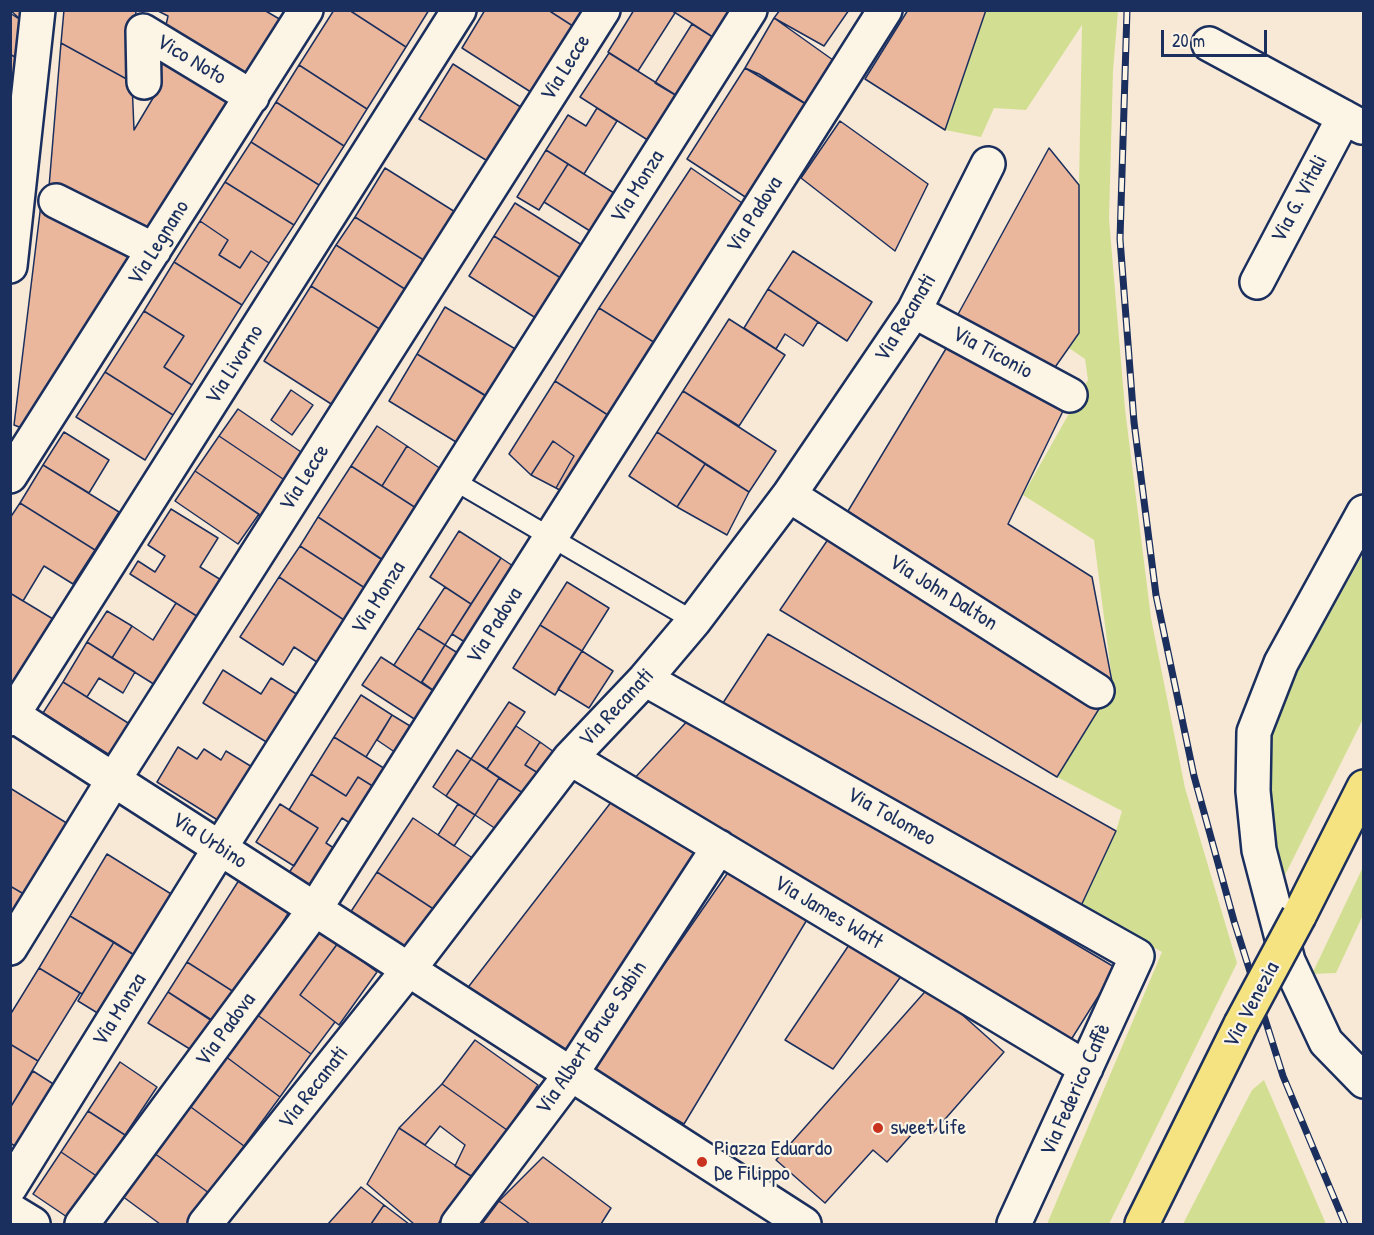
<!DOCTYPE html>
<meta charset="utf-8">
<style>
body{margin:0}
#map{position:relative;width:1374px;height:1235px;overflow:hidden;background:#f8e9d6;font-family:"Patrick Hand",sans-serif}
canvas{display:block}
.frame{position:absolute;inset:0;border:12px solid #1b2f5e;pointer-events:none}
.scale{position:absolute;left:1161px;top:30px;width:106px;height:27px;box-sizing:border-box;border:3px solid #1b2f5e;border-top:0;padding-left:8px;font-size:18px;line-height:21px;white-space:nowrap;color:#1b2f5e;-webkit-text-stroke:4px #fcf5e5;paint-order:stroke}
</style>
<div id="map">
<canvas width="1374" height="1235"></canvas>
<div class="frame"></div>
<div class="scale">20 m</div>
</div>
<script>
const ctx = document.querySelector('canvas').getContext('2d');
ctx.lineJoin = 'round';
function fillPath(path, color) {
  ctx.fillStyle = color;
  ctx.fill(path, 'evenodd');
}
function trace(path, color, width, dash) {
  ctx.strokeStyle = color;
  ctx.lineWidth = width;
  ctx.lineCap = dash ? 'butt' : 'round';
  ctx.setLineDash(dash || []);
  ctx.stroke(path);
}
function drawText(font, color, halo, rows, align = 'center') {
  ctx.font = font + ' "Patrick Hand",sans-serif';
  ctx.lineWidth = 4.5;
  ctx.setLineDash([]);
  ctx.textBaseline = 'middle';
  ctx.strokeStyle = halo;
  ctx.fillStyle = color;
  for (const [text, x, y, turn = 0] of rows) {
    ctx.save();
    ctx.translate(x, y);
    ctx.rotate((+turn || 0) * Math.PI / 180);
    ctx.textAlign = isNaN(turn) ? turn : align;
    if (halo) ctx.strokeText(text, 0, 0);
    ctx.fillText(text, 0, 0);
    ctx.restore();
  }
}
const green = new Path2D(`
 M986,11H1118L1113,71L1109,219L1125,409L1151,618L1185,788L1237,963L1109,1224H1047L1162,952L1080,908L1116,831L1122,811L1057,777L1113,687L1094,540L1023,495L1088,380L1085,359L1069,348L1079,333V185L1082,25L1026,110L994,108L981,137L945,130Z
 M1363,554V719L1283,879L1269,824L1268,739L1284,695Z
 M1363,867V915L1336,973L1312,974Z
 M1264,1080L1326,1224H1183L1252,1090Z`);
const building = new Path2D(`
 M10,10H29L28,16L20,19Z
 M64,10H136L132,82L61,43Z
 M156,10H264L288,24L249,87L164,34L168,16Z
 M334,10H349L406,47L367,109L299,65Z
 M349,10H429L406,47Z
 M485,10H548L579,30L537,96L462,48Z
 M548,10H591L579,30Z
 M634,10H671L675,13L638,71L608,52Z
 M671,10H738L719,41Z
 M780,10H849L824,46L774,18Z
 M908,10H986L945,130L865,79Z
 M10,13L25,23L21,61L10,54Z
 M774,18L840,65L814,109L759,74L745,68Z
 M692,24L719,41L682,99L655,83Z
 M61,43L132,82L134,130L156,93L149,87L163,56L237,97L144,242L49,187Z
 M609,53L682,99L654,144L580,97Z
 M10,54L21,61L10,117Z
 M453,64L527,111L494,165L419,119Z
 M299,65L367,109L344,146L276,102Z
 M745,68L814,109L753,202L687,159Z
 M276,102L344,146L319,185L251,142Z
 M597,108L617,121L584,174L546,150L568,115L586,126Z
 M840,121L928,184L895,251L801,178Z
 M251,142L319,185L294,225L225,182Z
 M1049,148L1079,185V333L1051,373L956,318Z
 M546,150L568,164L539,210L517,197Z
 M568,164L614,193L590,231L544,202Z
 M385,168L460,215L430,264L355,217Z
 M691,168L748,207L660,346L599,308Z
 M225,182L294,225L269,263L251,251L240,268L219,255L228,240L200,221Z
 M515,203L585,247L564,280L494,236Z
 M41,204L135,259L27,430L14,425Z
 M355,217L430,264L411,293L336,245Z
 M200,221L228,240L219,255L240,268L251,251L269,263L242,305L174,262Z
 M494,236L564,280L539,320L469,276Z
 M336,245L411,293L386,333L311,286Z
 M793,251L872,302L847,341L768,289Z
 M174,262L242,305L192,385L164,367L184,336L144,311Z
 M311,286L386,333L339,409L264,361Z
 M768,289L818,322L803,346L785,334L776,349L744,328Z
 M445,307L527,356L498,403L417,354Z
 M599,308L660,346L614,419L555,381Z
 M144,311L184,336L164,367L192,385L173,415L105,372Z
 M729,319L785,355L739,426L683,391Z
 M947,347L1064,409L1008,524L1092,577L1113,687L848,511Z
 M417,354L489,398L461,445L389,401Z
 M105,372L173,415L145,460L76,417Z
 M555,381L614,419L569,495L556,488L574,456L553,441L531,475L509,454Z
 M291,390L313,405L292,435L271,420Z
 M683,391L776,451L749,492L657,432Z
 M238,409L307,456L289,483L219,436Z
 M377,426L407,446L382,486L351,466Z
 M64,432L109,460L89,493L43,465Z
 M657,432L705,464L677,507L629,476Z
 M219,436L289,483L264,518L195,471Z
 M553,441L574,456L556,488L531,475Z
 M407,446L441,469L416,508L382,486Z
 M705,464L749,492L727,535L677,507Z
 M43,465L119,512L95,550L20,503Z
 M351,466L416,508L382,560L318,517Z
 M195,471L259,514L238,544L175,501Z
 M20,503L95,550L73,584L44,566L23,601L10,593V518Z
 M171,509L218,538L200,567L226,583L203,620L130,574L138,561L155,572L165,556L148,545Z
 M318,517L386,562L368,590L300,546Z
 M459,531L501,558L471,604L430,577Z
 M831,535L1102,704L1057,777L780,610Z
 M300,546L368,590L347,622L279,577Z
 M501,558L519,570L471,646L452,634Z
 M279,577L347,622L320,664L294,647L283,665L240,637Z
 M567,582L609,608L582,651L540,625Z
 M445,587L471,604L445,645L418,628Z
 M10,593L53,619L14,684L10,682Z
 M176,603L203,620L160,688L112,658L132,626L153,640Z
 M107,611L132,626L112,658L87,642Z
 M540,625L582,651L555,695L513,668Z
 M418,628L445,645L421,683L394,665Z
 M768,634L1116,831L1080,908L719,709Z
 M87,642L135,672L123,693L99,678L87,697L63,682Z
 M445,645L464,657L440,695L422,682Z
 M582,651L613,671L589,708L558,689Z
 M381,657L440,695L422,724L362,685Z
 M223,670L261,694L271,678L298,695L268,743L203,703Z
 M63,682L136,728L116,759L43,713Z
 M361,695L392,715L366,757L334,737Z
 M509,702L525,712L487,769L471,759Z
 M392,715L415,729L399,755L377,740Z
 M691,717L1116,968L1069,1043L632,781Z
 M516,726L540,742L525,765L538,773L523,793L487,769Z
 M334,737L390,772L379,790L358,777L346,796L311,774Z
 M540,742L554,752L538,773L525,765Z
 M178,747L197,759L204,749L221,760L226,751L257,770L224,824L157,782Z
 M457,750L471,759L446,796L433,787Z
 M471,759L499,778L475,815L446,796Z
 M311,774L346,796L358,777L379,790L356,827L342,818L326,843L340,852L312,896L285,879L318,828L289,810Z
 M499,778L523,793L496,829L475,815Z
 M10,788L73,827L29,897L10,886Z
 M612,801L699,853L570,1058L466,990Z
 M280,804L318,828L294,866L256,842Z
 M458,804L475,815L454,846L438,835Z
 M413,818L474,859L435,910L377,872Z
 M107,854L176,897L139,958L70,916Z
 M729,871L808,918L684,1124L591,1070Z
 M377,872L435,910L405,949L350,913Z
 M241,877L291,909L237,994L187,962Z
 M10,886L29,897L10,927Z
 M70,916L114,942L82,994L39,968Z
 M318,929L338,943L300,995L335,1022L311,1054L256,1014Z
 M114,942L139,958L104,1017L78,1001Z
 M851,942L902,975L833,1069L785,1040Z
 M338,943L377,972L339,1025L300,995Z
 M187,962L237,994L218,1024L168,992Z
 M39,968L80,993L38,1061L10,1044V1015Z
 M930,986L1004,1052L932,1134L921,1124L887,1162L873,1150L825,1203L776,1160Z
 M168,992L212,1021L193,1051L148,1023Z
 M256,1014L311,1054L280,1097L225,1056Z
 M475,1040L538,1085L507,1130L442,1084Z
 M10,1044L38,1061L10,1108Z
 M225,1056L280,1097L244,1146L188,1105Z
 M120,1062L157,1087L125,1135L88,1111Z
 M33,1071L58,1087L20,1149L10,1143V1108Z
 M442,1084L507,1130L471,1176L455,1166L465,1145L440,1126L425,1145L399,1128Z
 M188,1105L244,1146L209,1193L154,1153Z
 M88,1111L125,1135L98,1177L61,1152Z
 M399,1128L471,1176L438,1224H414L367,1184Z
 M61,1152L98,1177L70,1219L33,1194Z
 M154,1153L209,1193L187,1224H160L122,1196Z
 M543,1157L611,1208L601,1224H530L499,1201Z
 M361,1187L384,1205L371,1224H328Z
 M499,1201L530,1224H482Z
 M384,1205L409,1224H371Z`);
const lane = new Path2D(`
 M453,480L694,621`);
const street = new Path2D(`
 M1209,44L1362,127
 M144,82L143,31L252,97
 M56,201L154,250
 M10,266L38,10
 M1257,282L1344,117
 M914,311L1070,395
 M10,476L306,10
 M789,495L1097,691
 M1364,512L1281,663L1254,732L1253,791L1259,850L1288,961L1326,1042L1364,1081
 M645,679L1137,956L1014,1224
 M10,713L804,1224
 M10,719L459,10
 M570,758L1086,1068
 M10,948L114,779L603,10
 M10,1187L220,848L750,10
 M10,1210L33,1224
 M82,1224L315,909L885,10
 M205,1224L409,969L570,758L645,679L694,621L789,495L914,311L988,164
 M458,1224L571,1074L719,847`);
const primary = new Path2D(`
 M1299,916L1364,787
 M1142,1224L1241,1024`);
const rail = new Path2D(`
 M1127,10L1120,239L1134,422L1156,595L1194,776L1234,921L1283,1076L1345,1224`);
const primaryBridge = new Path2D(`
 M1241,1024L1299,916`);
const markers = [
 [878,1128,6,"#c8321e"],
 [702,1162,6,"#c8321e"]
];
const streetNames = [
 ["Vico Noto",191,60,31],
 ["Via Lecce",566,68,-58],
 ["Via Monza",638,187,-58],
 ["Via G. Vitali",1300,199,-62],
 ["Via Padova",755,215,-58],
 ["Via Legnano",159,243,-58],
 ["Via Recanati",906,318,-59],
 ["Via Ticonio",992,353,28],
 ["Via Livorno",235,365,-58],
 ["Via Lecce",305,478,-58],
 ["Via John Dalton",943,593,32],
 ["Via Monza",379,598,-58],
 ["Via Padova",495,626,-58],
 ["Via Recanati",617,708,-47],
 ["Via Tolomeo",891,817,29],
 ["Via Urbino",209,841,33],
 ["Via James Watt",828,913,31],
 ["Via Venezia",1252,1005,-62],
 ["Via Monza",120,1010,-58],
 ["Via Padova",226,1030,-54],
 ["Via Albert Bruce Sabin",592,1038,-56],
 ["Via Recanati",314,1088,-52],
 ["Via Federico Caffè",1076,1090,-66]
];
const poiNames = [
 ["sweet life",890,1128],
 ["Piazza Eduardo",714,1149],
 ["De Filippo",714,1174]
];
fillPath(green, '#d2df92');
fillPath(building, '#eab79c');
trace(building, '#1b2f5e', 1.5);
trace(lane, '#1b2f5e', 22);
trace(street, '#1b2f5e', 38);
trace(primary, '#1b2f5e', 38);
trace(lane, '#fcf5e5', 18);
trace(street, '#fcf5e5', 33);
trace(primary, '#f5e382', 33);
trace(rail, '#1b2f5e', 7);
trace(rail, '#fcf5e5', 4.5, [14]);
trace(primaryBridge, '#1b2f5e', 38, []);
trace(primaryBridge, '#f5e382', 33);
for (const [x, y, r, color] of markers) {
  const dot = new Path2D();
  dot.arc(x, y, r, 0, 2 * Math.PI);
  ctx.fillStyle = color;
  ctx.fill(dot);
  trace(dot, '#fcf5e5', 2);
}
drawText('22px', '#1b2f5e', '#fcf5e5', streetNames);
drawText('22px', '#1b2f5e', '#fcf5e5', poiNames, 'left');
</script>
